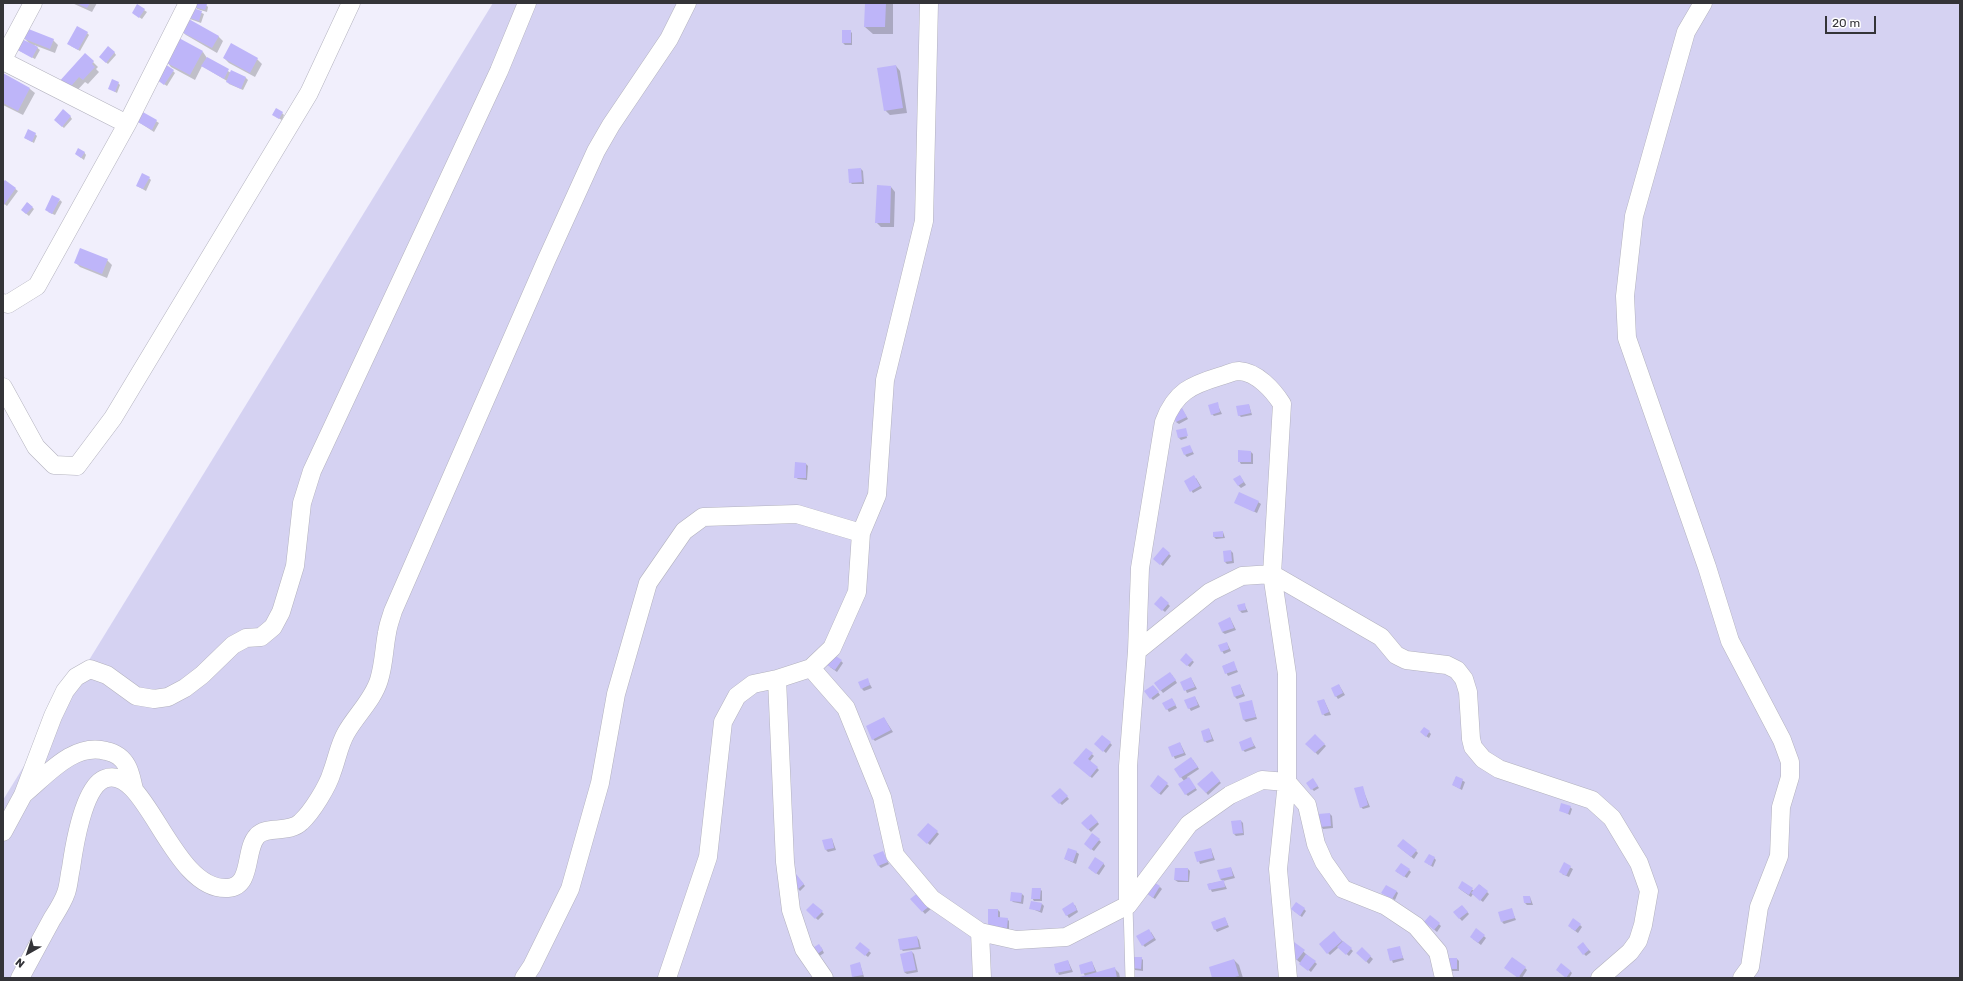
<!DOCTYPE html>
<style>
body{margin:0}
#map{position:relative;width:1963px;height:981px;overflow:hidden;background:#f1effc;font-family:Rubik,sans-serif}
canvas{display:block}
.frame{position:absolute;inset:0;border:4px solid #343438;pointer-events:none}
.north{position:absolute;left:8px;top:933px;width:40px;height:40px;-webkit-text-stroke:3px #fefefe;paint-order:stroke;rotate:219deg;font-size:11px;font-weight:700;line-height:16px;text-align:center;color:#343438}
.north::after{content:'';display:block;margin:auto;width:14px;height:18px;background:#343438;clip-path:polygon(50% 0,100% 100%,50% 72%,0 100%)}
.scale{position:absolute;left:1825px;top:16px;width:51px;height:18px;box-sizing:border-box;border:2px solid #343438;border-top:0;padding-left:5px;font-size:12px;line-height:14px;white-space:nowrap;color:#343438;-webkit-text-stroke:3px #fefefe;paint-order:stroke}
</style>
<div id="map">
<canvas width="1963" height="981"></canvas>
<div class="frame"></div>
<div class="north">N</div>
<div class="scale">20 m</div>
</div>
<script>
const ctx = document.querySelector('canvas').getContext('2d');
ctx.lineJoin = 'round';
function fillPath(path, color) {
  ctx.fillStyle = color;
  ctx.fill(path, 'evenodd');
}
function trace(path, color, width, dash) {
  ctx.strokeStyle = color;
  ctx.lineWidth = width;
  ctx.lineCap = dash ? 'butt' : 'round';
  ctx.setLineDash(dash || []);
  ctx.stroke(path);
}
const green = new Path2D(`
 M493,3H1960V978H3V800Z`);
const shadow = new Path2D(`
 M72,3H97L92,12Z
 M196,3L206,5L208,7L207,12L197,9L195,7Z
 M866,3H893V34H873L865,27Z
 M191,8L204,14L201,23L190,19Z
 M144,10L147,12L142,19L133,13Z
 M181,31L218,36L223,41L217,53L186,35Z
 M850,31L852,33V45H845L843,43Z
 M87,33L89,35L80,51L71,46Z
 M23,37L53,40L58,45L55,53L34,45L40,50L35,59L18,50L29,43Z
 M114,52L116,55L108,64L102,59Z
 M203,52L207,58L231,73L246,78L248,80L243,90L229,84L227,81L202,66L195,80L171,67L167,62Z
 M224,58L257,59L262,64L255,77L229,63Z
 M93,62L98,67L96,69L99,72L88,84L85,82L72,96L63,89Z
 M896,66L900,71L907,113L890,115L885,110Z
 M173,71L175,73L167,86L159,81Z
 M4,75L30,89L35,93L23,115L3,105Z
 M118,83L120,85L117,93L110,89Z
 M142,112L159,123L154,132L137,121Z
 M282,113L284,115L282,120L276,117Z
 M70,116L72,119L64,128L57,122Z
 M35,134L37,136L34,143L25,138Z
 M84,152L86,155L84,160L76,154Z
 M861,169L863,171L864,184H852L850,182Z
 M149,178L151,180L146,191L137,186Z
 M5,181L18,191L7,206L3,203V184Z
 M891,187L895,192L894,227H881L876,222Z
 M60,200L62,202L55,215L48,212Z
 M28,203L34,209L29,216L24,212Z
 M107,260L112,265L107,278L80,267L75,262Z
 M1217,404L1222,414L1214,416L1212,414Z
 M1249,405L1252,415L1241,417L1239,415Z
 M1182,409L1188,419L1179,424L1176,422Z
 M1185,429L1187,438L1181,440L1179,438Z
 M1190,447L1194,454L1187,457L1185,455Z
 M1251,452L1253,454V464H1241L1239,461Z
 M806,464L808,466L807,480L798,479L795,477Z
 M1240,476L1246,485L1241,488L1238,485Z
 M1196,478L1202,488L1193,493L1185,482Z
 M1258,502L1261,504L1257,513L1236,503Z
 M1223,532L1225,538L1216,539L1214,537Z
 M1163,548L1171,556L1163,566L1157,561Z
 M1231,551L1233,553L1234,563L1227,564L1225,562Z
 M1161,597L1170,606L1165,612L1156,604Z
 M1244,604L1248,612L1242,613L1240,611Z
 M1230,618L1236,630L1225,634L1222,632Z
 M1227,643L1231,651L1224,654L1222,651Z
 M1186,655L1194,662L1190,667L1181,660Z
 M841,661L843,663L837,672L830,667Z
 M1233,662L1238,672L1228,676L1223,666Z
 M1172,675L1177,683L1163,693L1155,683Z
 M1191,678L1197,689L1187,693L1182,682Z
 M867,679L872,688L864,691L862,689Z
 M1240,685L1245,696L1237,699L1235,697Z
 M1339,685L1345,695L1338,699L1336,696Z
 M1155,688L1160,695L1153,700L1151,698Z
 M1195,697L1200,707L1191,711L1185,701Z
 M1172,699L1177,708L1169,712L1164,704Z
 M1324,700L1331,715L1325,716L1323,714Z
 M1251,701L1257,719L1246,722L1244,720Z
 M884,718L893,732L875,741L873,739Z
 M1209,729L1214,741L1207,743L1205,741Z
 M1429,732L1431,734L1429,738L1423,734Z
 M1315,736L1326,746L1318,755L1307,744Z
 M1250,738L1256,748L1245,752L1243,750Z
 M1110,743L1112,745L1106,753L1098,746Z
 M1180,743L1186,755L1175,759L1170,748Z
 M1086,749L1094,756L1090,761L1099,770L1092,778L1077,765Z
 M1193,760L1199,769L1187,777L1197,790L1188,796L1186,794L1184,781L1175,769Z
 M1212,773L1221,783L1208,795L1199,784Z
 M1158,777L1169,786L1161,795L1153,788Z
 M1456,777L1465,782L1462,790L1453,785Z
 M1313,780L1319,788L1314,791L1312,789Z
 M1362,787L1370,807L1363,809L1361,807Z
 M1060,789L1069,799L1062,805L1053,796Z
 M1570,807L1572,809L1570,815L1560,810Z
 M1330,814L1332,816L1333,828L1323,829L1321,826Z
 M1091,815L1099,824L1091,832L1083,823Z
 M1241,821L1243,823L1244,835L1236,836L1234,834Z
 M928,824L939,834L930,845L919,835Z
 M832,839L836,850L828,852L826,850Z
 M1099,840L1101,842L1094,851L1087,846Z
 M1400,848L1416,851L1418,853L1414,859Z
 M1211,849L1215,860L1200,864L1196,853Z
 M882,852L889,864L881,868L879,866Z
 M1076,852L1079,854L1076,864L1065,859Z
 M1434,858L1436,860L1433,867L1428,864Z
 M1103,863L1105,866L1099,875L1091,870Z
 M1564,864L1573,869L1569,877L1562,874Z
 M1231,868L1235,878L1223,881L1227,889L1212,892L1208,884L1223,881L1220,879Z
 M1188,869L1190,871L1189,882H1178L1175,880Z
 M1409,870L1411,872L1407,878L1397,872Z
 M796,875L805,886L800,891L790,880Z
 M1463,883L1474,891L1480,885L1489,894L1483,902L1473,894L1471,897L1461,890L1459,888Z
 M1160,887L1162,889L1155,899L1148,894Z
 M1040,889L1042,891V901H1034L1032,898Z
 M1396,891L1398,893L1395,900L1383,893Z
 M1022,894L1024,896L1023,904L1013,902L1011,900Z
 M1530,897L1533,905H1527L1525,903Z
 M912,899L932,908L925,914Z
 M813,904L824,914L818,920L807,910Z
 M1042,904L1044,906L1042,913L1030,908Z
 M1075,905L1078,912L1069,918L1063,909Z
 M1462,906L1469,914L1462,921L1454,912Z
 M1304,909L1306,911L1302,917L1294,911Z
 M1511,909L1516,920L1504,924L1502,922Z
 M998,910L1000,912V919H1007L1009,921V930L991,929Z
 M1430,916L1441,926L1437,932L1425,922Z
 M1225,918L1229,927L1217,932L1215,929Z
 M1580,925L1582,927L1578,933L1571,928Z
 M1477,930L1486,938L1481,945L1473,939Z
 M1151,932L1156,940L1145,947L1143,945Z
 M1334,933L1353,951L1349,956L1339,947L1330,955L1328,953Z
 M917,937L919,940L921,949L903,951L901,949Z
 M860,943L871,953L868,957L857,948Z
 M1295,944L1317,964L1311,972L1290,954Z
 M1585,946L1591,952L1586,956L1584,954Z
 M821,947L824,953L818,957L816,955Z
 M1399,947L1404,960L1393,963L1388,950Z
 M1362,949L1373,959L1369,964L1358,953Z
 M912,952L914,954L918,972L907,974L904,972Z
 M1141,958L1143,960V971L1135,970L1133,968Z
 M1457,959L1459,961V971H1450Z
 M1234,960L1239,965L1243,978H1213Z
 M1068,961L1073,972L1059,975L1055,965Z
 M1092,962L1097,973L1114,968L1119,973L1120,978H1080L1085,976L1080,966Z
 M860,964L864,977L855,978L853,977Z
 M1525,968L1527,970L1522,978L1508,970Z
 M1570,971L1572,973L1569,978L1559,972Z`);
const building = new Path2D(`
 M76,3H90L87,8Z
 M195,3L207,4L205,10L194,7Z
 M865,3H886L885,27H864Z
 M137,4L145,9L139,18L132,13Z
 M190,7L202,11L199,21L187,17Z
 M187,18L219,36L212,48L180,31Z
 M77,26L88,32L78,50L67,44Z
 M26,28L54,39L50,49L22,38Z
 M842,30H851V43H842Z
 M20,38L38,47L32,58L14,48Z
 M179,38L203,51L190,75L165,62Z
 M231,43L258,58L250,73L223,58Z
 M108,46L115,52L106,63L99,57Z
 M85,53L94,61L92,64L95,67L83,80L79,77L66,92L57,84Z
 M207,57L229,69L224,79L201,66Z
 M165,64L174,70L164,85L156,79Z
 M896,65L903,108L884,111L877,68Z
 M231,70L246,77L241,89L226,82Z
 M3,73L30,88L18,111L3,103Z
 M112,79L119,82L115,92L108,89Z
 M276,108L283,112L279,119L272,115Z
 M63,109L71,116L62,127L54,120Z
 M141,111L157,120L152,130L136,121Z
 M28,129L36,133L32,142L24,138Z
 M78,148L85,152L81,158L75,154Z
 M861,168L862,182L849,183L848,169Z
 M142,173L150,177L143,189L136,186Z
 M5,180L16,188L4,205L3,182Z
 M877,185L891,186L890,223H875Z
 M52,195L60,199L52,214L45,210Z
 M27,202L33,207L26,214L21,210Z
 M80,248L108,259L102,274L74,263Z
 M1218,402L1220,412L1211,415L1208,405Z
 M1249,404L1251,413L1238,416L1236,406Z
 M1182,408L1187,417L1176,422L1171,413Z
 M1186,428L1188,436L1178,438L1176,430Z
 M1190,445L1193,452L1184,455L1181,448Z
 M1238,450L1251,451V462H1238Z
 M795,462L806,463V478H794Z
 M1194,475L1200,486L1190,492L1184,481Z
 M1240,475L1244,482L1238,486L1233,479Z
 M1239,492L1259,501L1254,512L1234,503Z
 M1223,531V537H1213V532Z
 M1163,547L1170,553L1160,565L1153,559Z
 M1231,550L1232,561L1224,562L1223,551Z
 M1161,596L1169,603L1162,611L1154,604Z
 M1245,603L1246,610L1239,611L1237,605Z
 M1230,617L1234,628L1222,632L1218,623Z
 M1227,642L1229,649L1221,652L1218,645Z
 M1186,653L1193,660L1187,666L1180,660Z
 M834,655L842,660L835,670L827,665Z
 M1234,661L1237,670L1225,674L1222,666Z
 M1170,672L1176,680L1160,691L1154,683Z
 M1191,677L1195,687L1184,691L1180,682Z
 M868,678L870,685L861,689L858,682Z
 M1240,684L1243,694L1234,697L1231,687Z
 M1339,684L1343,693L1335,697L1331,688Z
 M1153,685L1159,692L1150,699L1144,691Z
 M1195,696L1198,705L1188,709L1184,700Z
 M1172,698L1176,705L1166,710L1162,703Z
 M1324,699L1329,712L1322,715L1317,701Z
 M1252,700L1256,717L1243,720L1239,703Z
 M884,717L891,730L872,740L866,726Z
 M1424,727L1430,731L1426,737L1420,732Z
 M1209,728L1212,739L1204,742L1201,731Z
 M1315,734L1325,744L1315,753L1305,744Z
 M1102,735L1111,742L1103,752L1094,744Z
 M1251,737L1254,746L1242,751L1239,742Z
 M1180,742L1184,753L1172,757L1168,747Z
 M1086,748L1093,753L1088,759L1098,767L1090,777L1073,763Z
 M1191,757L1198,767L1180,778L1174,769Z
 M1212,771L1220,781L1206,793L1197,784Z
 M1158,775L1168,783L1159,794L1150,786Z
 M1456,776L1463,779L1460,789L1452,785Z
 M1189,777L1196,788L1185,795L1178,784Z
 M1313,778L1318,786L1311,790L1306,783Z
 M1363,786L1368,805L1360,808L1354,788Z
 M1060,788L1068,796L1059,804L1051,796Z
 M1561,803L1571,806L1568,814L1559,811Z
 M1330,813L1331,826L1320,827L1318,814Z
 M1091,814L1098,822L1088,830L1081,823Z
 M1241,820L1243,833L1233,834L1231,821Z
 M928,823L938,831L927,844L917,835Z
 M1092,833L1100,839L1091,850L1084,844Z
 M832,838L834,848L825,850L822,840Z
 M1403,839L1417,850L1411,857L1397,846Z
 M1068,848L1077,851L1073,862L1064,859Z
 M1211,848L1213,858L1197,862L1194,852Z
 M883,851L888,862L878,866L873,855Z
 M1429,854L1435,857L1431,866L1424,862Z
 M1095,857L1104,863L1096,874L1088,868Z
 M1564,862L1571,866L1566,876L1559,872Z
 M1401,863L1410,869L1404,877L1395,871Z
 M1231,867L1233,876L1220,879L1217,870Z
 M1175,868H1188V881L1174,880Z
 M796,874L804,884L797,890L789,880Z
 M1224,880L1225,887L1209,890L1207,884Z
 M1152,881L1160,886L1153,898L1145,892Z
 M1462,881L1473,888L1469,895L1458,888Z
 M1479,884L1488,891L1480,901L1471,893Z
 M1386,885L1397,891L1392,899L1381,893Z
 M1032,888H1041L1040,899H1031Z
 M919,892L931,905L922,912L910,899Z
 M1011,892L1022,893L1021,902L1010,901Z
 M1523,896H1530L1531,903H1524Z
 M1031,901L1042,903L1040,911L1029,909Z
 M1073,902L1077,910L1066,916L1062,909Z
 M1296,902L1305,908L1300,916L1291,909Z
 M813,903L823,911L815,919L806,910Z
 M1462,905L1468,912L1459,919L1453,912Z
 M1512,908L1515,918L1501,922L1498,912Z
 M988,909H998V917L1008,918L1007,928L988,927Z
 M1430,915L1440,923L1434,930L1424,922Z
 M1225,917L1228,925L1214,930L1211,922Z
 M1573,918L1581,924L1575,931L1568,926Z
 M1476,928L1485,935L1478,943L1470,937Z
 M1149,929L1154,938L1142,946L1136,936Z
 M1334,931L1342,941L1327,954L1319,944Z
 M917,936L919,947L900,950L898,939Z
 M1343,941L1352,948L1346,955L1337,947Z
 M860,942L870,950L865,956L855,948Z
 M1294,942L1305,950L1297,960L1287,952Z
 M1583,942L1589,950L1583,955L1577,947Z
 M819,944L823,950L816,955L811,949Z
 M1400,946L1403,958L1390,961L1387,949Z
 M1362,947L1371,956L1366,962L1356,953Z
 M912,951L916,970L904,972L900,954Z
 M1306,954L1316,961L1308,971L1299,964Z
 M1132,957H1142L1141,969L1132,968Z
 M1512,957L1526,967L1518,978L1504,968Z
 M1446,958H1457V969H1446Z
 M1234,959L1239,976L1231,978H1212L1209,967Z
 M1068,960L1071,970L1056,973L1054,964Z
 M1092,961L1095,971L1081,974L1079,965Z
 M860,962L863,975L852,977L850,965Z
 M1561,963L1571,971L1566,978L1556,970Z
 M1115,967L1117,978H1076Z`);
const service = new Path2D(`
 M1128,905L1130,978`);
const minor = new Path2D(`
 M929,3L924,221L885,380L877,495L861,533L857,592L832,648L811,668L846,708L882,797L895,855L932,899L980,932L1016,940L1066,937L1128,905L1189,824L1230,795L1262,780L1287,782L1278,869L1288,978
 M1703,3L1686,32L1634,216L1625,296L1627,338L1707,567L1730,641L1782,740L1790,762V777L1781,807L1779,856L1759,907L1750,967L1742,978
 M3,59L33,3
 M3,61L127,124
 M3,303L8,304L37,286L127,124L188,3
 M3,387L36,447L54,465L77,466L113,418L309,93L351,3
 M1137,651L1210,592L1242,576L1272,574L1381,637L1396,655L1406,660L1447,665L1457,670L1464,679L1468,692L1471,739L1473,747L1483,759L1499,769L1592,800L1612,818L1639,863L1649,891L1643,925L1638,941L1630,952L1600,978
 M811,668L777,679L785,862L791,910L804,949L824,978
 M25,793C47,775 74,742 106,751C116,753 122,757 127,766C131,773 132,782 134,789
 M3,832L23,795L53,716L65,691L76,677L90,669L107,675L136,696L154,699L168,697L185,688L202,675L233,645L246,638L261,637L273,627L281,612L295,566L302,503L312,471L499,71L527,3
 M1128,905V766L1137,651L1140,568L1164,422C1175,392 1191,385 1221,376C1226,375 1233,371 1239,371C1257,372 1273,390 1282,404L1272,574L1287,674V782L1307,805L1316,844L1324,862L1343,889L1386,906L1416,926L1438,952L1444,978
 M980,932L982,978
 M20,978C31,958 41,939 52,919C57,911 63,902 66,893C69,885 69,876 71,868C74,847 83,788 104,779C146,761 171,892 228,888C253,886 244,850 257,836C266,825 289,834 301,822C312,812 328,786 332,772C337,759 339,745 346,733C356,715 373,700 379,680C384,664 384,648 387,633C388,625 391,618 393,611L546,261L596,151L611,125L669,39L687,3
 M524,978L532,966L570,889L600,783L616,694L648,583L684,531L703,517L797,514L861,533
 M667,978L708,857L723,722L737,696L753,684L777,679`);
fillPath(green, '#d5d2f2');
fillPath(shadow, '#0003');
fillPath(building, '#beb5f9');
trace(service, '#b3b2be', 10);
trace(minor, '#b3b2be', 19);
trace(service, '#fff', 9);
trace(minor, '#fff', 18);
</script>
